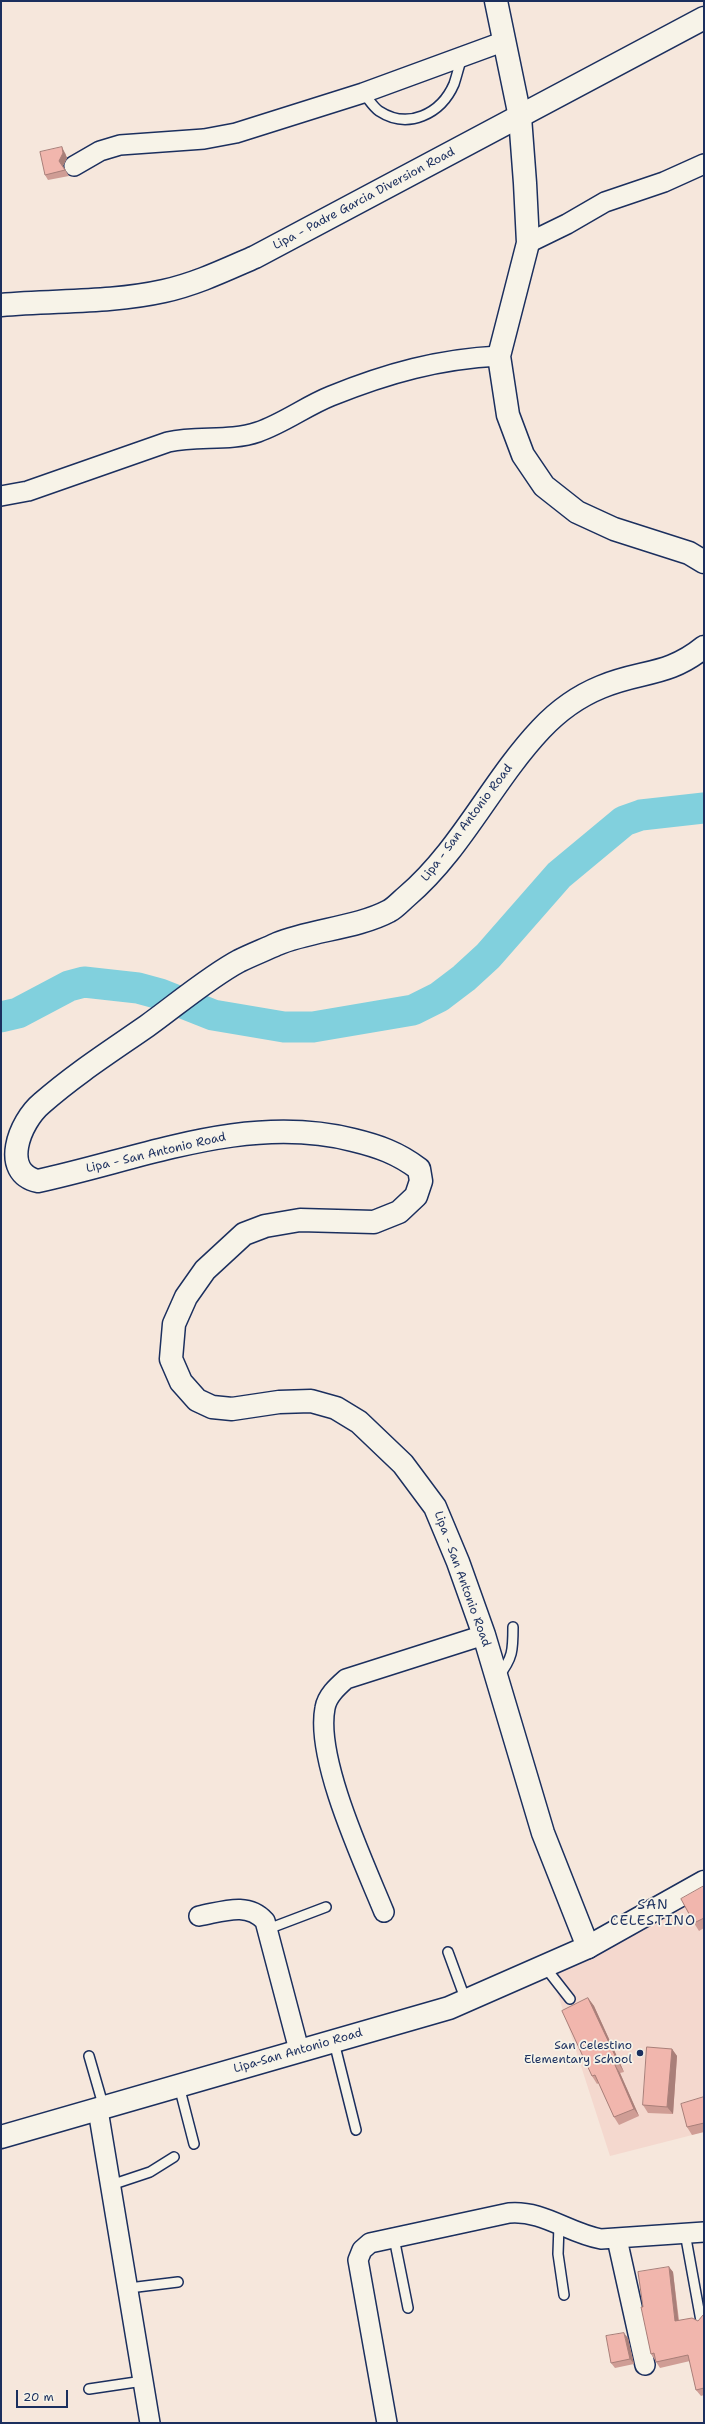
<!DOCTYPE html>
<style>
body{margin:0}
#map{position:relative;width:705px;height:2424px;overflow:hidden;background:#f6e7dc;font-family:"Shantell Sans",sans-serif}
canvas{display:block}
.frame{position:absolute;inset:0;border:2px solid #1b2f5e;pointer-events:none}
.scale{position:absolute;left:16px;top:2390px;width:52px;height:18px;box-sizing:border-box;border:2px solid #1b2f5e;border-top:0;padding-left:5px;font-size:12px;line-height:14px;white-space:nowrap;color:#1b2f5e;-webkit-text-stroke:3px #f7f3e8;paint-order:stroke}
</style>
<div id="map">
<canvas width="705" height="2424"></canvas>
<div class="frame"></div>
<div class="scale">20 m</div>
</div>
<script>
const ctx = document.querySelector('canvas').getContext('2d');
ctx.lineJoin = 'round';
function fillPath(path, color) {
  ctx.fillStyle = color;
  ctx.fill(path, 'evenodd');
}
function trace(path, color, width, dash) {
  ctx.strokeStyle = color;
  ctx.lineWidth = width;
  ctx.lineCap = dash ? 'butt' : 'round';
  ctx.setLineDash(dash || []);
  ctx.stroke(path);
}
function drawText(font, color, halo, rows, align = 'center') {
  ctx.font = font + ' "Shantell Sans",sans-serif';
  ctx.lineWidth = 3.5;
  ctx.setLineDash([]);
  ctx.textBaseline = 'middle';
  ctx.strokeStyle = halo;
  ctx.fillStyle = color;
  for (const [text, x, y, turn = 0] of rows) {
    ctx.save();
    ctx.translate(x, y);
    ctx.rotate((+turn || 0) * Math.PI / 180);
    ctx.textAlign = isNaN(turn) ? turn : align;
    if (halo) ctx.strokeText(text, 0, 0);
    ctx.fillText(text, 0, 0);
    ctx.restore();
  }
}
const built = new Path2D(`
 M704,1892V2132L610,2156L551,1973Z`);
const river = new Path2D(`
 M1,1017L18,1013L69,986L84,982L138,988L160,994L213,1015L284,1027H313L413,1010L439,997L464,978L488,956L559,875L624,821L641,815L704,808`);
const service = new Path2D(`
 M363,93C368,98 373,107 379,111C408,130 441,114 454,84C457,75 459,66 462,57
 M498,1677C513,1658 513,1650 513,1627
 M268,1929L326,1907
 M448,1952L466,2001
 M545,1967L570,1999
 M334,2042L356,2130
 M89,2056L104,2108
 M179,2086L194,2144
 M111,2185L150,2172L174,2157
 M559,2225L558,2254L564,2295
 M685,2233L701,2321
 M394,2238L408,2308
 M129,2288L178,2282
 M89,2389L143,2381`);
const minor = new Path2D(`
 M74,166L100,151L120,145L204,139L236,133L363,93L505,41
 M528,243L567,224L605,202L664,182L704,164
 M1,496L28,491L168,442C198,435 229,442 258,432C284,423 306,406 331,396C388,373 439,359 499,356
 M384,1912C364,1863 315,1759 325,1708C327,1696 337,1687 346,1679L484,1635
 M199,1916C222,1912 247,1901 265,1921L299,2050
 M98,2110L150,2423
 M617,2239L645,2365
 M387,2423L358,2260L362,2250L370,2243L509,2213C543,2210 568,2233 601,2239L704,2232`);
const tertiary = new Path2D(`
 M496,1L520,117L525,183L528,243L499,356L508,415L523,455L544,486L577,512L614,529L689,553L704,562
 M588,1947L543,1833L484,1635L458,1562L435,1507L403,1464L359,1422L336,1408L311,1401L279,1402L232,1409L212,1407L197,1400L181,1382L171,1359L174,1324L186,1297L205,1270L244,1234L265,1226L300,1220L374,1222L399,1212L416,1196L421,1181L419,1169C398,1153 378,1146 353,1140C246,1113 141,1159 38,1181C0,1173 19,1122 42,1103C75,1074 111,1051 147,1026C175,1006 209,977 239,961C251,955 264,950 277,944C310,930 357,928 389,911C395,908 401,901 407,896C461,850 492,781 541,729C557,712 579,696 601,687C641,670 667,677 704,647`);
const secondary = new Path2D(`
 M1,2137L449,2008L588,1947L704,1882`);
const primary = new Path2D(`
 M1,305C56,300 110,303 164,291C196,284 225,270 255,257L704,18`);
const wall = new Path2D(`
 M65,153L67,158L63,166L69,176L48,180L45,175Z
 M704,1886V1928L699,1931L694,1923Z
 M588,1998L594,2006L624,2072L620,2073L639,2116L619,2125L614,2117L599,2083L597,2084L592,2076Z
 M672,2049L677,2056L673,2114L648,2113L643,2105Z
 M704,2097V2132L692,2135L687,2127Z
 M669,2267L673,2272L679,2320L698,2321L704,2315V2395L701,2396L696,2390L690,2361L660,2368L651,2354L643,2307Z
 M628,2338L634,2364L615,2368L611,2363Z`);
const shadedWall = new Path2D(`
 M62,147L65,153L67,158L63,166L69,176L59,161Z
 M588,1998L594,2006L624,2072L619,2064Z
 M672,2049L677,2056L673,2114L667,2107Z
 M615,2065L620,2073L639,2116L634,2109Z
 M669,2267L673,2272L679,2327L675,2321Z
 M624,2333L628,2338L634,2364L630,2359Z`);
const building = new Path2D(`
 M62,147L63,153L59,161L65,170L45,175L40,152Z
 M704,1886V1918L694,1923L681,1899Z
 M588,1998L619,2064L615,2065L634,2109L614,2117L595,2075L592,2076L562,2011Z
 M647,2047L672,2049L667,2107L643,2105Z
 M704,2097V2123L687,2127L681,2104Z
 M669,2267L675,2321L692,2318L698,2321L703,2315H704V2388L696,2390L688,2355L656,2362L654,2353L651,2354L641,2307H643L638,2272Z
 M624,2333L630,2359L611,2363L606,2336Z`);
const markers = [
 [640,2053,4,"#1b2f5e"]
];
const streetNames = [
 ["Lipa - Padre Garcia Diversion Road",364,199,-28],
 ["Lipa - San Antonio Road",467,823,-53],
 ["Lipa - San Antonio Road",156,1153,-13],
 ["Lipa - San Antonio Road",462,1579,70],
 ["Lipa-San Antonio Road",298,2051,-16]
];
const poiNames = [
 ["San Celestino",632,2046],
 ["Elementary School",632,2060]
];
const quarterNames = [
 ["SAN",653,1905],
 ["CELESTINO",653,1921]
];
fillPath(built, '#f4d8ce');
trace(river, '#81d0dd', 31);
trace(service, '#1b2f5e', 12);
trace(minor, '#1b2f5e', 22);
trace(tertiary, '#1b2f5e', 25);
trace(secondary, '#1b2f5e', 25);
trace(primary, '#1b2f5e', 25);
trace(service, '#f7f3e8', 9);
trace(minor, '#f7f3e8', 19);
trace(tertiary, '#f7f3e8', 22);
trace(secondary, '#f7f3e8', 22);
trace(primary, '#f7f3e8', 22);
fillPath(wall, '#cf9d95');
fillPath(shadedWall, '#a97f79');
fillPath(building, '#f1b6ad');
trace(building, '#a97f79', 1);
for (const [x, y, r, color] of markers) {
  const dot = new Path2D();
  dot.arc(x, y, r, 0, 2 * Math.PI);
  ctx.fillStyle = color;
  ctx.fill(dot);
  trace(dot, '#f7f3e8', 1.5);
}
drawText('12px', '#1b2f5e', '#f7f3e8', streetNames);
drawText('12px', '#1b2f5e', '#f7f3e8', poiNames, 'right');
ctx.letterSpacing = '1px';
drawText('14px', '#1b2f5e', '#f7f3e8', quarterNames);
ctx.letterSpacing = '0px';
</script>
